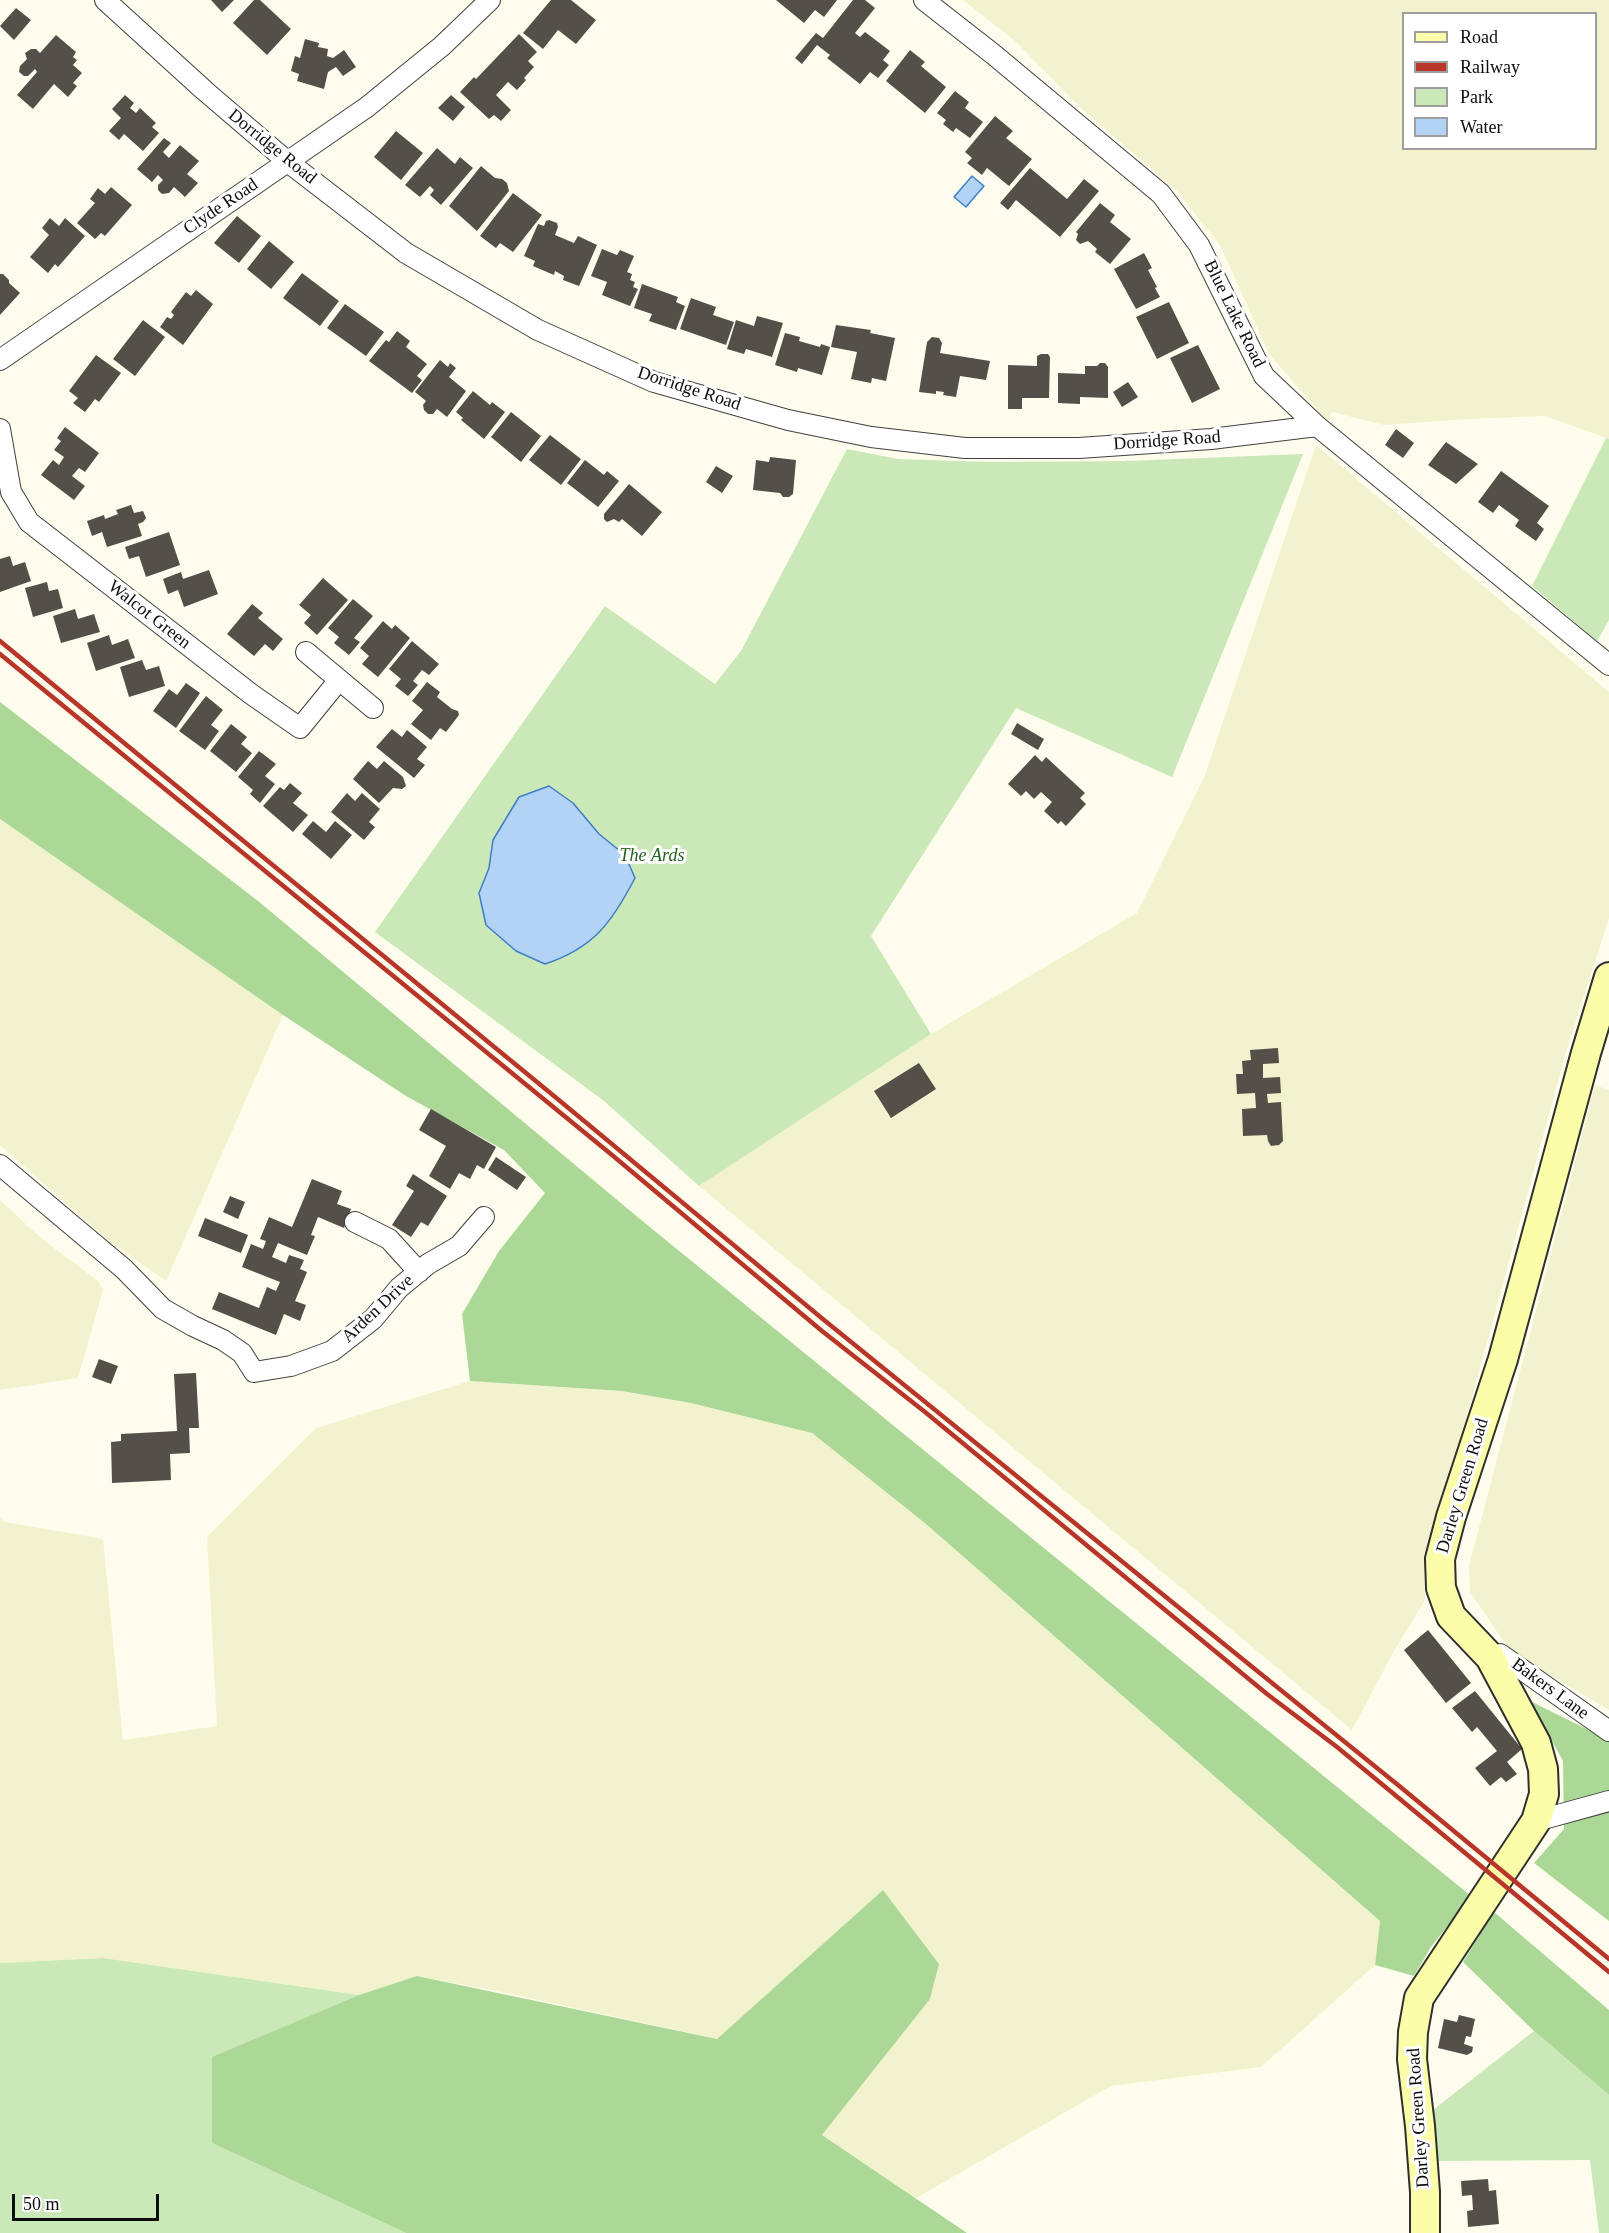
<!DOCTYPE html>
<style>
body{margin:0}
#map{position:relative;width:1609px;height:2233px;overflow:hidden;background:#fefded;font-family:"Times New Roman",serif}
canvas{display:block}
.legend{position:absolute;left:1402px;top:12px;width:195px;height:138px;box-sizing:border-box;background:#fff;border:2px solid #9e9e9e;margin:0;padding:8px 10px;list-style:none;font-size:18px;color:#0d0d0d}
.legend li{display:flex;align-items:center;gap:12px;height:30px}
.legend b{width:30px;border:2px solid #9e9e9e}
.scale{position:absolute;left:12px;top:2194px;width:147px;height:27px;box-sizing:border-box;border:3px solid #0d0d0d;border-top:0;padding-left:8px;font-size:18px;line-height:21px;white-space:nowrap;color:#0d0d0d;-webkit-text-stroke:4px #fff;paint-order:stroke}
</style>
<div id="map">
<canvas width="1609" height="2233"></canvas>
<ul class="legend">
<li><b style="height:8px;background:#fbfda9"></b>Road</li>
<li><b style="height:8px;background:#b83529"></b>Railway</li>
<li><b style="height:16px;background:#cae8b8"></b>Park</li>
<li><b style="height:16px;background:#b3d3f4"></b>Water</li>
</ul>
<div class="scale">50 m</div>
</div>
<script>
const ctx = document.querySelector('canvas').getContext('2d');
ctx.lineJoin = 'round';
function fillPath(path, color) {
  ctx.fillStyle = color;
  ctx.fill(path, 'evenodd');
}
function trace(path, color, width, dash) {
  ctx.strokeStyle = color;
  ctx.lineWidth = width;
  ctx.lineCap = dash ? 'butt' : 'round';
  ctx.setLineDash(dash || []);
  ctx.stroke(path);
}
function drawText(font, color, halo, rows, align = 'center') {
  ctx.font = font + ' "Times New Roman",serif';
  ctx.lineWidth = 6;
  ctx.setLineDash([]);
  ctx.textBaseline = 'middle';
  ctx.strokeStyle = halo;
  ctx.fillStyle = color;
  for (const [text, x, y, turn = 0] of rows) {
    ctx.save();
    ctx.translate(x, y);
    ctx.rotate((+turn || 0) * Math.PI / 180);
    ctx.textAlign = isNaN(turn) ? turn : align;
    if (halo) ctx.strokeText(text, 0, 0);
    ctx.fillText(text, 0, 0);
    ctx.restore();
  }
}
const farmland = new Path2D(`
 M963,0H1609V439L1545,416L1470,419L1384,425L1332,412L1328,422L1269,354L1220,245L1177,191L1081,108L1015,41ZM1404,14H1596V148H1404Z
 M1316,445L1609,692V918L1566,1052L1424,1574L1425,1600L1394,1651L1352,1730L699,1186L931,1034L1137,913L1205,775Z
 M0,819L283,1015L166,1281L110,1242L0,1145Z
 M1595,1085L1609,1090V1710L1511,1652L1470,1592L1469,1566Z
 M0,1200L42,1239L98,1281L103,1290L78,1378L0,1390Z
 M470,1381L622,1391L691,1403L812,1433L926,1524L1380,1921L1375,1965L1261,2067L1111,2086L916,2198L822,2135L930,1999L939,1964L883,1890L718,2039L496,1991L418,1976L359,1995L103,1958L0,1963V1518L5,1522L103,1539L123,1740L217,1726L207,1537L316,1428Z`);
const green = new Path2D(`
 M1606,438L1609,439V620L1597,641L1532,586Z
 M847,449L898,459L989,462L1127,461L1303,454L1172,777L1016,708L871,936L931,1034L699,1186L604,1101L375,932L605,606L715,684L741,651Z
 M103,1958L359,1995L213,2057L212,2143L406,2233H0V1963Z
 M1534,2031L1609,2095V2233H1599L1590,2160L1437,2161L1429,2113Z`);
const forest = new Path2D(`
 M0,702L258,901L640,1219L1471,1896L1431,1947L1414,1976L1375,1965L1380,1921L926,1524L812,1433L691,1403L622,1391L470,1381L462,1314L499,1251L545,1193L504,1150L406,1096L283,1015L0,819Z
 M1530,1701L1609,1740V1921L1534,1863L1564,1829L1563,1761Z
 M883,1890L939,1964L930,1999L822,2135L967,2233H406L212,2143V2057L359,1995L417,1976L717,2039Z
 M1494,1912L1609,2010V2095L1534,2031L1463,1962Z`);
const water = new Path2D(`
 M972,176L984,186L966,207L954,197Z
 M549,786L573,803L599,834L625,855L635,878C612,922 594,948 545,964L516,951L486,925L479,893L489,868L493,840L519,797Z`);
const building = new Path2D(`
 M211,0H234L222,12Z
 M254,0H260L291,29L267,55L233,23Z
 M551,0H571L596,20L576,44L558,30L543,49L523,33Z
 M776,0H837L824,17L815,10L804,23Z
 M853,0H865L875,8L855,33L860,37L865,32L890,51L883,60L889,65L878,78L870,72L860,84L827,58L830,55L817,45L802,64L795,58L816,33L823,38Z
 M16,8L31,20L14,40L0,26Z
 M519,34L537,52L528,61L534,67L524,78L526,80L517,90L508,82L496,95L511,110L501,121L494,115L489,119L460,92L474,77L476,79Z
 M56,35L76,52L73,57L77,60L73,65L82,73L73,83L77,86L68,97L54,84L33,109L17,95L37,72L35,69L28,76H24L19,72L20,66L27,59L25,53L31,49H36L40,53Z
 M305,39L319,43L318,47L328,49L327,56L333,58L344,50L356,67L343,76L336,67L328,72L324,89L297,81L299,74L291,71L295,56L300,58Z
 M910,50L925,62L921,66L946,87L925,113L886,81Z
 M955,91L969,102L965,108L983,122L970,138L956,128L953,132L943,124L946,120L937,113Z
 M125,95L134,103L130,108L136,113L140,108L156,123L152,127L159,133L143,151L124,134L119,140L109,131L121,118L112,109Z
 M451,95L465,107L453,121L438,108Z
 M995,116L1013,131L1006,138L1032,159L1009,186L987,168L982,175L967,163L972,158L965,152Z
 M396,131L423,153L401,180L374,157Z
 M164,138L171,143L163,152L169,158L180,145L199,161L187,174L198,183L185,197L174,187L169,193L162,194L158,190V185L163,180L158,175L152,182L137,169Z
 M437,148L455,164L460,157L473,168L441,205L430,195L434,190L430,186L420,197L405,185Z
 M481,166L495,178L502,179L507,183L509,191L477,231L449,206Z
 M1030,168L1067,199L1084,179L1099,191L1060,237L1016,200L1008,210L1000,203Z
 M111,187L132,205L105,236L101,233L95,239L77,223L95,203L90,199L98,188L105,194Z
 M513,193L542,215L513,252L500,243L496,248L480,236Z
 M1100,203L1115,215L1110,222L1131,239L1110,264L1095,252L1097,249L1088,241L1080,244L1076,240L1078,234L1076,232Z
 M237,216L261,236L239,263L214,243Z
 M50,218L59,226L65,218L85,236L58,267L55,264L48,273L30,257L49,235L42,228Z
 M549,220L557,223L558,227L555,235L574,243L578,236L597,245L579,286L563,280L564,276L555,271L554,275L533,266L535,261L524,256L538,224L544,226L546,221Z
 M269,241L294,262L271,289L247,269Z
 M602,249L617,255L620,250L634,256L627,272L632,274L630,280L635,282L633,287L638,289L630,306L602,295L607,282L591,276Z
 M1144,253L1152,268L1148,270L1157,287L1155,288L1160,297L1136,309L1114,269Z
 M302,273L339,301L320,326L283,298Z
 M0,274H3L9,280V283L20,293L0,315Z
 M642,284L678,297L676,302L685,306L676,330L649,321L652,314L634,308Z
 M196,290L213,304L183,345L160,327L167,317L171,319L174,315L171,312L186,292L191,296Z
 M691,298L716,307L713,315L734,322L726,345L680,329Z
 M1169,302L1189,343L1157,359L1136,317Z
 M345,304L384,332L366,356L327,328Z
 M757,316L783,323L772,357L746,349L744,354L727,349L736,320L754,326Z
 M143,320L165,337L135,376L113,359Z
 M836,325L871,330L870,333L895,338L886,381L872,378L871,383L851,379L857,352L831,347Z
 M397,331L410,341L406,347L427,364L417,376L422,380L412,393L369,361L386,340L389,342Z
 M785,333L800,337L799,341L820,347L821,344L830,347L822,375L798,368L797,372L775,365Z
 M932,337L939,338L942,343L940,353L990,361L986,380L960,376L956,397L943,395L944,392L936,391V394L919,392L927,342Z
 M1198,345L1220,389L1192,403L1170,358Z
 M1041,354H1048L1050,357L1049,398H1022V409H1008V365L1037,366V356Z
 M96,355L121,373L99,402L95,399L85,412L73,403L78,398L69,391Z
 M440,360L448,367L450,363L456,368L449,377L466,391L447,417L437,409L433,414H428L424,410L423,405L426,401L415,392Z
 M1100,363H1105L1108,367V398L1080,397V404L1058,403V373L1085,374V366H1097Z
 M1128,382L1138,397L1122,407L1113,392Z
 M473,391L490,405L492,402L505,412L484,439L461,420L463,418L456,412Z
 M511,412L541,436L521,462L491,437Z
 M65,427L99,453L85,472L79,468L72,476L85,486L74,500L41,475L53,460L59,465L64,457L54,450L61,441L57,438Z
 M1396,429L1414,443L1403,458L1385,445Z
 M550,435L581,459L561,485L529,460Z
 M1446,442L1478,464L1456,484L1428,465Z
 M770,457L796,460L793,494L789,497H783L780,493L753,490L756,460L769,462Z
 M585,460L604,475L607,471L619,481L598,507L567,483Z
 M716,466L733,476L722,493L706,482Z
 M1501,471L1549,506L1537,523L1544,529L1536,541L1515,526L1519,520L1499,505L1493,513L1478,502Z
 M629,484L662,512L642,536L622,519L619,522L614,519L607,522L604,519V514Z
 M131,505L134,513L143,511L146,518L143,522L138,524L142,536L107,547L102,532L92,536L87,521L104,515L105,519L118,514L116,510Z
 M169,532L180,565L146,577L139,556L129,559L125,547Z
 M10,556L13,566L25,562L31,581L0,592V559Z
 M209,570L218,594L184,607L178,590L168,594L163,579L181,572L183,579Z
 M323,578L348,600L317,635L304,623L311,615L299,605Z
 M47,582L49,591L58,589L63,608L33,617L25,588Z
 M353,599L373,616L354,638L360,642L349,655L334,643L339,637L328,628Z
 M252,604L263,613L258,618L283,639L273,651L265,644L254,656L227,634Z
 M75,609L78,619L94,614L100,632L61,643L53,616Z
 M383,621L392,629L395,625L410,638L378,677L362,664L369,656L360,648Z
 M109,635L112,645L128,639L135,658L96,671L87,643Z
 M412,641L439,664L429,675L422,670L413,681L418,685L408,696L395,686L401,679L389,669Z
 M142,660L146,670L159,666L165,686L129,697L120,667Z
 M427,682L440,692L437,697L452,709L458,711L459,715L446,732L440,728L431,740L411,724L423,710L412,701Z
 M186,683L200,693L176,728L153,711L169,689L177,695Z
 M206,696L223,710L211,725L219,731L205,750L179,731Z
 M1017,723L1044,739L1038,750L1011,734Z
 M231,724L247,737L241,744L252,753L236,772L210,751Z
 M392,729L402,737L407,730L427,747L417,759L425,765L414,778L376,747Z
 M259,751L276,764L265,776L275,784L260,803L250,794L253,790L238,777Z
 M1035,755L1042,762L1046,757L1085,793L1080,798L1086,804L1066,826L1061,821L1058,824L1044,811L1052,802L1041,792L1034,799L1026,791L1021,796L1008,784Z
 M368,761L377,769L384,761L403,777L406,786L402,789L393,788L379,803L353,779Z
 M290,783L302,793L293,803L308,815L293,832L263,806L280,787L284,790Z
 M347,793L355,801L362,793L380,809L369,822L375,827L364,840L331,812Z
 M313,821L326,832L335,821L352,835L331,859L302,834Z
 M1278,1048L1279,1063L1263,1064V1078L1280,1077L1281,1093L1267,1094L1268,1103L1281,1102L1283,1141L1279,1145L1271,1146L1268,1141L1267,1135L1243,1136L1242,1109L1256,1108L1255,1093L1237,1094L1236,1074H1243L1242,1061L1251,1060L1250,1050Z
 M919,1063L936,1089L891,1118L874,1091Z
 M431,1109L496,1147L484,1169L477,1165L470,1179L459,1173L450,1189L429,1176L446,1146L419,1130Z
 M496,1157L526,1177L517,1190L488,1170Z
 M413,1174L447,1196L428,1226L421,1222L411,1237L392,1225L414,1191L406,1186Z
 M312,1179L342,1191L337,1204L351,1209L344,1228L318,1217L311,1235L315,1236L307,1255L278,1243L272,1257L286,1263L289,1255L304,1260L300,1269L307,1272L295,1301L306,1305L300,1321L284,1314L276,1335L212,1309L219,1292L259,1308L267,1287L276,1291L280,1282L242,1267L251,1244L263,1249L266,1241L260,1239L269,1217L292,1227Z
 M230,1196L245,1202L238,1219L223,1212Z
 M205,1218L248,1235L241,1253L198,1236Z
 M99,1359L118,1366L111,1384L92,1377Z
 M196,1373L199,1428H189L190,1453L170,1454L171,1480L112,1483L111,1442L121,1441V1434L177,1431L174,1374Z
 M1428,1630L1471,1683L1446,1703L1404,1650Z
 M1475,1691L1522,1749L1507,1762L1517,1774L1506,1782L1501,1777L1490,1786L1475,1768L1497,1751L1477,1727L1472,1732L1452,1708Z
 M1459,2015L1475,2019L1471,2037L1466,2036L1464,2044L1473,2047L1472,2052L1467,2055L1438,2048L1444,2019L1457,2022Z
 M1488,2179L1489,2191L1496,2190L1499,2224L1468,2227L1467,2211L1473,2210L1472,2195L1462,2196L1461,2181Z`);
const street = new Path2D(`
 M105,0L205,91L288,162L406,253L538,330L654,382L788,420L871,437L965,448H1079L1211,439L1317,426
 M924,0L993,54L1161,194L1199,245L1264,376L1317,426L1609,665
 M0,360L367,107L442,46L490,0
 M0,429L11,492L29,522L251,694L300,728L339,680
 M306,652L373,708
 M0,1165L124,1269L163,1309L193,1326L223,1340L242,1353L254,1372L291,1366L332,1351L373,1319L399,1288L428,1264L459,1246L484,1217
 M355,1222L389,1239L419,1272
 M1490,1657L1500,1654L1609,1731
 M1536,1821L1609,1801`);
const secondary = new Path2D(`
 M1425,2233V2192L1420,2126L1412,2059L1413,2032L1419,1998L1536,1821L1544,1794L1543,1769L1536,1743L1490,1657L1451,1616L1441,1588L1440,1559L1451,1517L1503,1359L1586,1053L1609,977`);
const rail = new Path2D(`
 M0,641L554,1096L824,1320L1398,1785L1609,1959
 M0,654L612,1155L822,1331L925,1412L1267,1694L1337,1747L1609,1972`);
const streetNames = [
 ["Dorridge Road",272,147,39],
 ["Clyde Road",221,207,-34],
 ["Blue Lake Road",1234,314,64],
 ["Dorridge Road",689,389,18],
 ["Dorridge Road",1167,441,-4],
 ["Walcot Green",149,615,38],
 ["Arden Drive",378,1309,-43],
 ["Darley Green Road",1463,1486,-73],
 ["Bakers Lane",1550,1689,36],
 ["Darley Green Road",1419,2118,-94]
];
const parkNames = [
 ["The Ards",652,856]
];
fillPath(farmland, '#f2f3ce');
fillPath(green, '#cae8b8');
fillPath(forest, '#acd897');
fillPath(water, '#b3d3f4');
trace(water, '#3c7ec9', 1.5);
fillPath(building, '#554f49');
trace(street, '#404040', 22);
trace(secondary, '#2f2f2f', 32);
trace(street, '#fff', 20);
trace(secondary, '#fbfda9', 28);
trace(rail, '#b83529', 4.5);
drawText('18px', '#0d0d0d', '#fff', streetNames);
drawText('italic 18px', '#24621f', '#fff', parkNames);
</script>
